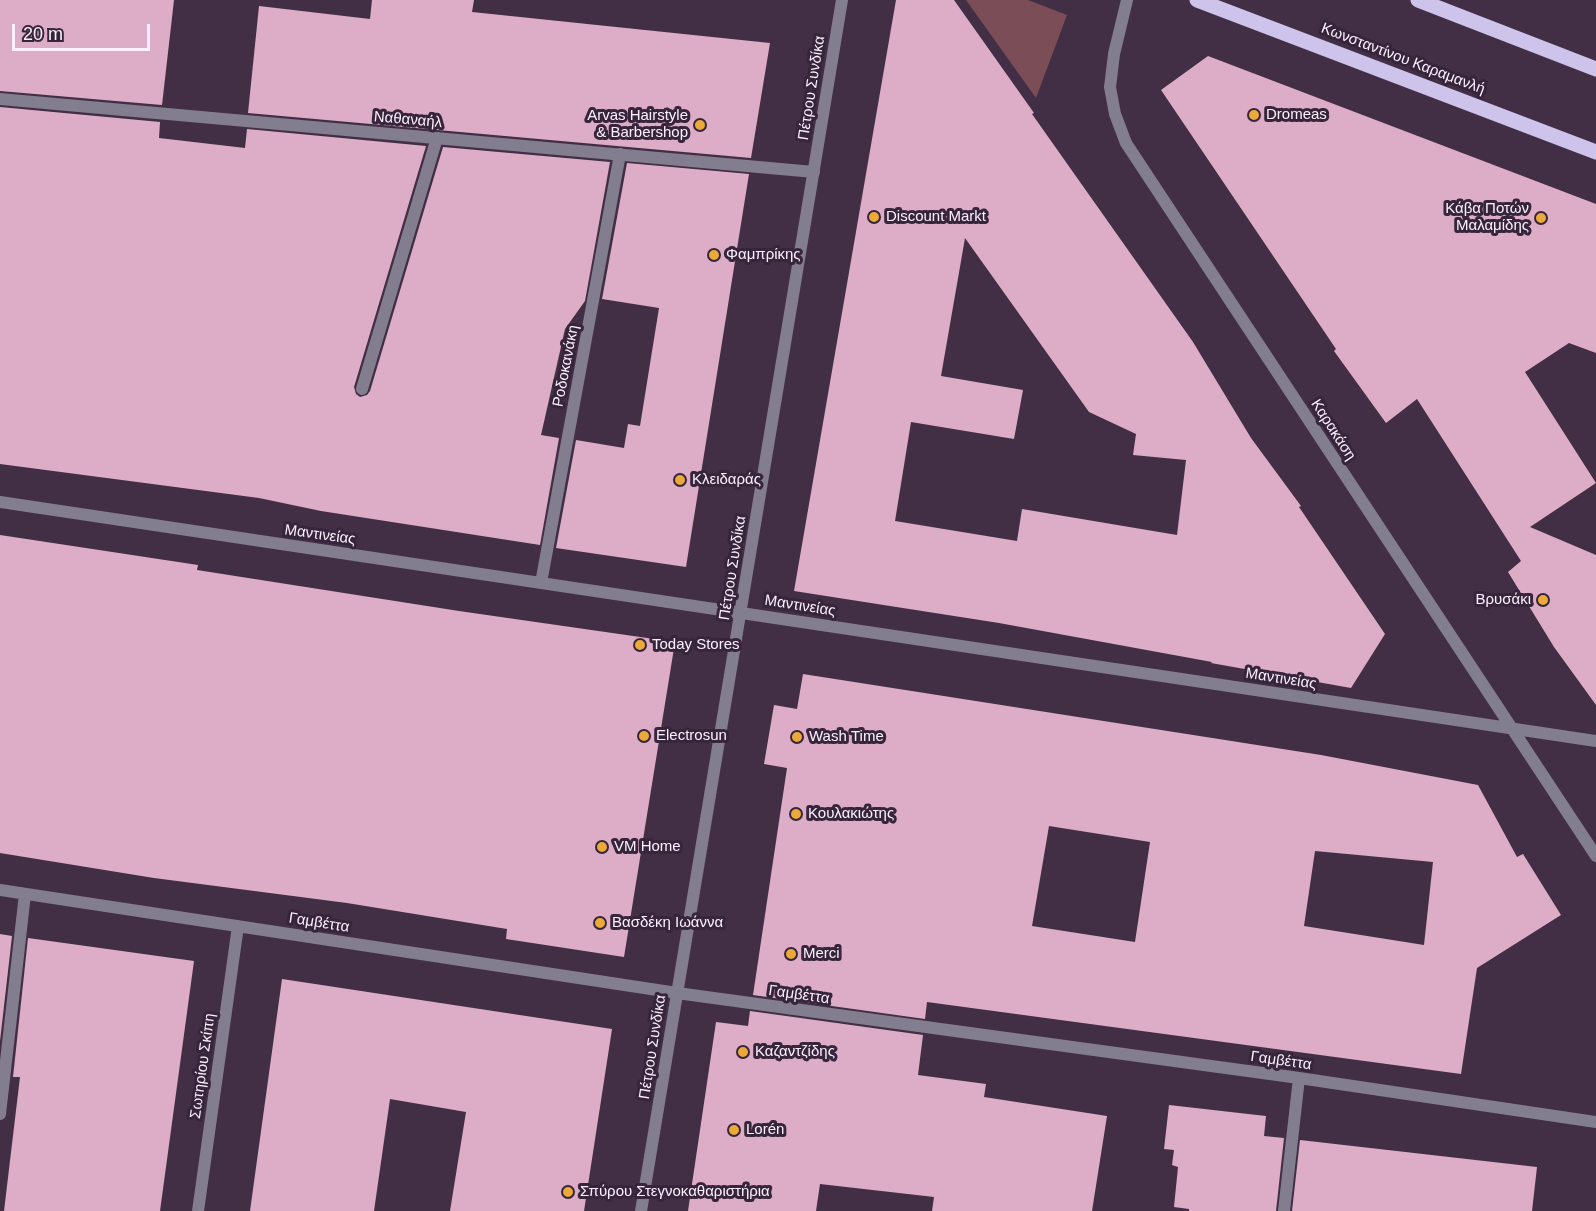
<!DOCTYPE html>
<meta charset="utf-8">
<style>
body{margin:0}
#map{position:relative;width:1596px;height:1211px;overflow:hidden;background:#422f45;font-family:Arial,sans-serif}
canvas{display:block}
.scale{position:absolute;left:12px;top:24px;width:138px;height:27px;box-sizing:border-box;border:3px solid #fcf0fe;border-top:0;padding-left:8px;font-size:18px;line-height:21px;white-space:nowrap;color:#fcf0fe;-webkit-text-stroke:4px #37253b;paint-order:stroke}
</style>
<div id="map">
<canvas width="1596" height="1211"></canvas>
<div class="scale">20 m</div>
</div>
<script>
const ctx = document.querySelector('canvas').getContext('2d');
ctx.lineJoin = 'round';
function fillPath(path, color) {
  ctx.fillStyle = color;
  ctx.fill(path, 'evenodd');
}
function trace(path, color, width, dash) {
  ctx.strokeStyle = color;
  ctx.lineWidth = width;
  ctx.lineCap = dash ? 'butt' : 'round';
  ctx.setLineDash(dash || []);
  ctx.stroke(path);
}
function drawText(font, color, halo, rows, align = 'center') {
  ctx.font = font + ' Arial,sans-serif';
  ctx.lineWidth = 6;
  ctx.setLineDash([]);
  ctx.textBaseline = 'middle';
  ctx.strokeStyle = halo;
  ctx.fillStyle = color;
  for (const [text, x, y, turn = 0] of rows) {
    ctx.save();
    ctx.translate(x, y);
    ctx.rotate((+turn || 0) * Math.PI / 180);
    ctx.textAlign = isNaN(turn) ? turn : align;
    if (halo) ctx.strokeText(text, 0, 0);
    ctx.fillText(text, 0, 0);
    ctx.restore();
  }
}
const green = new Path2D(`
 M966,0H1028L1067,15L1036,98Z`);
const building = new Path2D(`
 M0,0H174L162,105L0,91Z
 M372,0H474L472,12L770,43L751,158L248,113L259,6L370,19Z
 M896,0H954L1034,113L1032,114L1193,342L1251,438L1301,506L1299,507L1385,634L1351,688L1211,663L1212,662L999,623L794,591ZM965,238L1089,412L1136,434L1133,455L1186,460L1177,535L1022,509L1017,541L895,521L911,422L1014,439L1023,390L941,376Z
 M1208,56L1596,204V353L1569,343L1525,372L1596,483L1530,527L1596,555V705L1554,647L1508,572L1521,561L1417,399L1386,423L1334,351L1336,349L1161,90Z
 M0,107L160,122L159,138L245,148L247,129L426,146L354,387L356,394L360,397L367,395L370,391L443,147L610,162L585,301L565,329L541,435L559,438L540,545L321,511L259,498L0,464Z
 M627,163L749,174L686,567L556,548L576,440L624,448L628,424L640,426L659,308L602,299Z
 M0,535L198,565L197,570L459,611L675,642L624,957L506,939L507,929L347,903L154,878L0,853Z
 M803,674L1321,755L1478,785L1517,857L1523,854L1561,915L1477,968L1461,1074L927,1002L925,1019L753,995L787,768L764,764L774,705L797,709ZM1049,826L1150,842L1135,942L1032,926ZM1315,851L1433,862L1424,945L1304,926Z
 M0,934L12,936L0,1041Z
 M28,938L194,961L160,1211H4L20,1077H13Z
 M282,979L612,1029L584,1211H450L466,1112L390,1099L374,1211H250Z
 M750,1011L923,1035L918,1075L986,1084L984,1097L1107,1116L1092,1211H932L934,1197L820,1184L816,1211H688L716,1022L748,1026Z
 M1169,1105L1266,1116L1264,1136L1284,1138L1276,1211H1189V1209L1174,1207L1178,1167L1172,1165L1174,1150L1164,1149Z
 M1300,1140L1537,1167L1532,1211H1292Z`);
const service = new Path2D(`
 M362,389L437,138`);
const minor = new Path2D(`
 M1127,0L1114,54L1110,87L1115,114L1126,143L1596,856
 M0,99L814,172
 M0,502L1596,741
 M541,583L620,154
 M0,890L677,993L1299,1078L1596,1122
 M0,1114L25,894
 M198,1211L238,926
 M1284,1211L1299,1078`);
const tertiary = new Path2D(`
 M641,1211L842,0`);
const primary = new Path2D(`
 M1197,0L1596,152
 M1418,0L1596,69`);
const markers = [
 [1254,115,6,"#eba939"],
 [700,125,6,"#eba939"],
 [874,217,6,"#eba939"],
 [1541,218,6,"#eba939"],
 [714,255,6,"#eba939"],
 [680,480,6,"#eba939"],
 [1543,600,6,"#eba939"],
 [640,645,6,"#eba939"],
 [644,736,6,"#eba939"],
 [797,737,6,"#eba939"],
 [796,814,6,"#eba939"],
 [602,847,6,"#eba939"],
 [600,923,6,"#eba939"],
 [791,954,6,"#eba939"],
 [743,1052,6,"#eba939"],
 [734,1130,6,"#eba939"],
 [568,1192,6,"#eba939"]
];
const streetNames = [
 ["Κωνσταντίνου Καραμανλή",1403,59,21],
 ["Πέτρου Συνδίκα",812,88,-81],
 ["Ναθαναήλ",408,120,5],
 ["Ροδοκανάκη",566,366,-79],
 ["Καρακάση",1333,430,57],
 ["Μαντινείας",320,535,8],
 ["Πέτρου Συνδίκα",733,568,-81],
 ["Μαντινείας",800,606,9],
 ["Μαντινείας",1281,679,9],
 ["Γαμβέττα",319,923,9],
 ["Γαμβέττα",799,995,8],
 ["Πέτρου Συνδίκα",653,1047,-81],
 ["Γαμβέττα",1281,1061,8],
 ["Σωτηρίου Σκίπη",203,1066,-82]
];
const poiNames = [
 ["Dromeas",1266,115],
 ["Arvas Hairstyle",688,116,"right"],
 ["& Barbershop",688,133,"right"],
 ["Κάβα Ποτών",1529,209,"right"],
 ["Μαλαμίδης",1529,226,"right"],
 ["Discount Markt",886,217],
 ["Φαμπρίκης",726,255],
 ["Κλειδαράς",692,480],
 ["Βρυσάκι",1531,600,"right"],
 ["Today Stores",652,645],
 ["Electrosun",656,736],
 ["Wash Time",809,737],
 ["Κουλακιώτης",808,814],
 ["VM Home",614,847],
 ["Βασδέκη Ιωάννα",612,923],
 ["Merci",803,954],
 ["Καζαντζίδης",755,1052],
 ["Lorén",746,1130],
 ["Σπύρου Στεγνοκαθαριστήρια",580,1192]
];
fillPath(green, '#7b4d56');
fillPath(building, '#ddadc8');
trace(service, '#837d90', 12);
trace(minor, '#837d90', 12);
trace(tertiary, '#837d90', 12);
trace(primary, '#cec3ea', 15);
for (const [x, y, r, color] of markers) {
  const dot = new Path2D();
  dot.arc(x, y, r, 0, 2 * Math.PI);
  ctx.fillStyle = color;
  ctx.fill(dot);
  trace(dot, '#37253b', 2);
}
drawText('15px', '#fcf0fe', '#37253b', streetNames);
drawText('15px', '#fcf0fe', '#37253b', poiNames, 'left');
</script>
